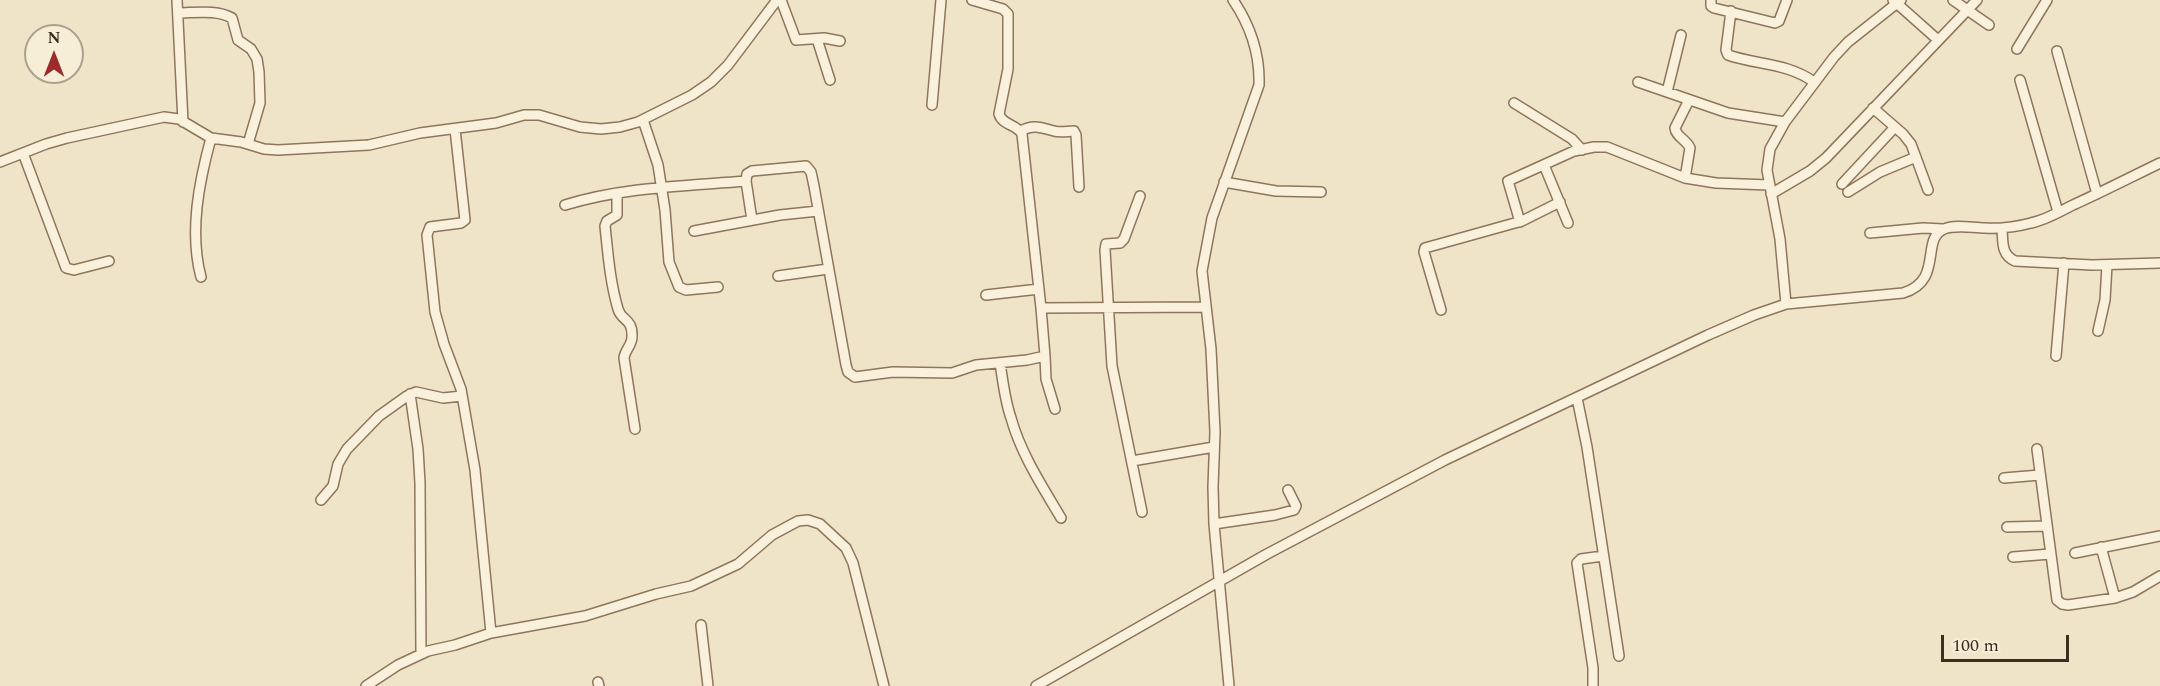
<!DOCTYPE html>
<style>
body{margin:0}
#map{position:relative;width:2160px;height:686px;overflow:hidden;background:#f0e4c8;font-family:Spectral,serif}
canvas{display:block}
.north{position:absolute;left:24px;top:24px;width:60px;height:60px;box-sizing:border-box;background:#f7eed8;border:2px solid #ada18e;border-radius:50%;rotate:0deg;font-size:16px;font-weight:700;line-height:24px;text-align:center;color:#3d2e20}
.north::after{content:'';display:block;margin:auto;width:21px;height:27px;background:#9e2a2b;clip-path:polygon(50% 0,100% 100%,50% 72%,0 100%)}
.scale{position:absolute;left:1941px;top:635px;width:128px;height:27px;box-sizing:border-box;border:3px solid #3d2e20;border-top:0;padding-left:8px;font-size:18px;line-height:21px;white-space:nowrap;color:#3d2e20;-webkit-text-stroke:4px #f7eed8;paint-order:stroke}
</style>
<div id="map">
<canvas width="2160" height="686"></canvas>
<div class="north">N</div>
<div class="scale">100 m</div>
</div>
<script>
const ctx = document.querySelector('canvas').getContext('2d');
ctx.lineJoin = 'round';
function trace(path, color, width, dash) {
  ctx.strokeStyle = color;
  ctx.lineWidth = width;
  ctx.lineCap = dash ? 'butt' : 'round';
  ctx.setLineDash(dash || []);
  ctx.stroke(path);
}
const street = new Path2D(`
 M177,0L183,122
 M781,0L796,40L824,38L840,41
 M972,0L1003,9L1008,14V69L999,114C1003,126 1017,124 1022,134L1041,308
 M1711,0V6L1714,8L1775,23L1779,21L1787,0
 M1893,0L1938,40
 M1953,0L1989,25
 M1731,11L1726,50L1728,55C1757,65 1788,63 1814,82
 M178,13C194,13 217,9 232,18L238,40L251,49L257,59L259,72L260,103L248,144
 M817,39L830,80
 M2017,49L2047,0
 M2057,51L2097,194
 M2020,80L2058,212
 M1638,82L1728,113L1785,122
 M1667,92L1681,35
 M1514,103L1572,139L1582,150
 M932,105L941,0
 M1873,108L1903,134L1911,144L1928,190
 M643,120L658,165L665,210L669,262L679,287L686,290L718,287
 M455,129L465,220L461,223L430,227L427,235L435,312L444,344L461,389L475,470L491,633
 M1021,131C1033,124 1042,128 1054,131C1060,133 1068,131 1074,131L1076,135L1079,187
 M23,153L66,268L74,270L109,261
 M0,162L46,144L67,138L164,117L179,119L211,138L241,142L264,149L278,150L369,145L420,133L496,123L524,115H539L580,127L601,129L620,127L638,122L692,95L711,82L728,65L777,0
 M1544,165L1568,223
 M1685,178L1690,148C1687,140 1676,137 1675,128L1689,100
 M746,181L752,220
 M1224,182L1276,191L1321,192
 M1842,184L1895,127
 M1848,192L1880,172L1916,157
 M617,194V215L607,221L605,226C608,254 610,282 618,309C621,321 633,318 632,337C632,345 625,350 624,358L635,429
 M1771,194L1810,171L1826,158L1977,0
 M1140,196L1124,239L1120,243L1106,244L1105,250L1112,366L1142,512
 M565,205C622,187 686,186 746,181L747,174L752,171L806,166L811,172L814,186L846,365L848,372L855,377L893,372L952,373L976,365L1027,360L1045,356L1041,308L1206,307
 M1520,222L1508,181L1574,151L1594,147H1607L1685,178L1716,183L1769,185
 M2002,228C2003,242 2001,255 2015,261L2092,265L2160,263
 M694,231L780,215L818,211
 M1870,233L1923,228L1943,229
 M778,276L828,269
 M201,277C189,232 199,182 211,138
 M986,295L1039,289
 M1786,304L1780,239L1767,170L1770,149L1785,122L1834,57L1848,42L1901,0
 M1441,310L1424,252L1425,248L1522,221L1560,202
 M2098,331L2105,300L2107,265
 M1045,356L1046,379L1055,409
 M2056,356L2064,263
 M1000,363C1003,382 1005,401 1011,418C1021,454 1042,486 1061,518
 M410,394L418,449L420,483L421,654
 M1577,398L1587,447L1619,656
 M2037,449L2057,600L2062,604L2068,605L2115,598L2133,592L2160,576
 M1132,461L1214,447
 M2004,478L2040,475
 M321,500L333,486L338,464L347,449L379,416L407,396L416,392L443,398L462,396
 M1214,524L1275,515L1294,510L1296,506L1288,490
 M2007,527L2047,526
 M2101,547L2115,598
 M2075,553L2160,536
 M2013,557L2050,554
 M701,625L708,686
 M598,682L599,686
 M366,686L398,665L428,651L455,645L491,633L585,616L656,594L691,586L738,564L772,535L798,521L808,520L820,524L846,548L853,563L884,686
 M1036,686L1267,554L1445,460L1708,335L1754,315L1786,304L1903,293C1944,281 1920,239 1944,229C1956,224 1973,228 1985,228C2001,229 2016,227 2031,223C2046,220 2059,212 2073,205C2102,192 2131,177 2160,163
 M1229,686L1214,524L1213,487L1215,432L1211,349L1202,271L1212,218L1259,85C1260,54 1250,25 1233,0
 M1593,686V668L1577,563L1581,559L1603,556`);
trace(street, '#8d765c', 12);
trace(street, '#faf1dc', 9);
</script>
